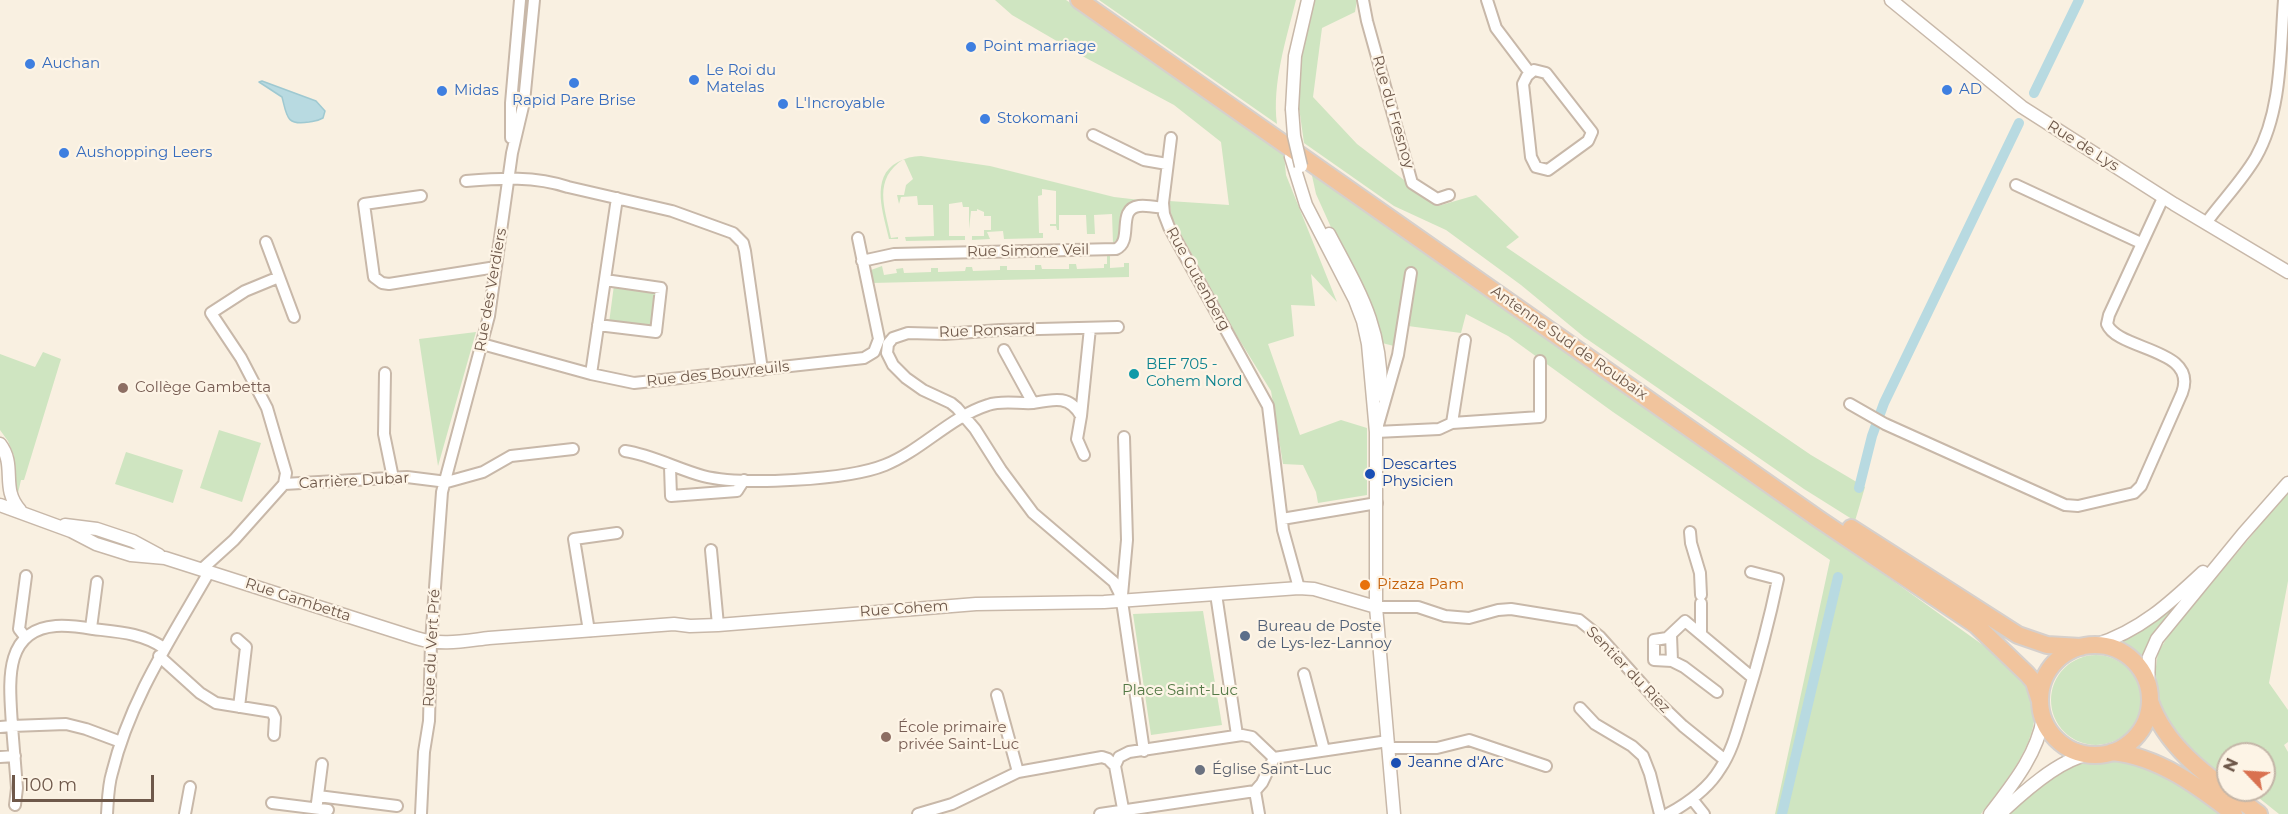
<!DOCTYPE html>
<meta charset="utf-8">
<style>
body{margin:0}
#map{position:relative;width:2288px;height:814px;overflow:hidden;background:#f9f0e1;font-family:Montserrat,sans-serif}
canvas{display:block}
.north{position:absolute;left:2216px;top:742px;width:60px;height:60px;box-sizing:border-box;background:#fdf4e6;border:2px solid #c4b6a8;border-radius:50%;rotate:295deg;font-size:16px;font-weight:700;line-height:24px;text-align:center;color:#6e584a}
.north::after{content:'';display:block;margin:auto;width:21px;height:27px;background:#d97150;clip-path:polygon(50% 0,100% 100%,50% 72%,0 100%)}
.scale{position:absolute;left:12px;top:775px;width:142px;height:27px;box-sizing:border-box;border:3px solid #6e584a;border-top:0;padding-left:8px;font-size:18px;line-height:21px;white-space:nowrap;color:#6e584a;-webkit-text-stroke:4px #fdf4e6;paint-order:stroke}
</style>
<div id="map">
<canvas width="2288" height="814"></canvas>
<div class="north">N</div>
<div class="scale">100 m</div>
</div>
<script>
const ctx = document.querySelector('canvas').getContext('2d');
ctx.lineJoin = 'round';
function fillPath(path, color) {
  ctx.fillStyle = color;
  ctx.fill(path, 'evenodd');
}
function trace(path, color, width, dash) {
  ctx.strokeStyle = color;
  ctx.lineWidth = width;
  ctx.lineCap = dash ? 'butt' : 'round';
  ctx.setLineDash(dash || []);
  ctx.stroke(path);
}
function drawText(font, color, halo, rows, align = 'center') {
  ctx.font = font + ' Montserrat,sans-serif';
  ctx.lineWidth = 4.5;
  ctx.setLineDash([]);
  ctx.textBaseline = 'middle';
  ctx.strokeStyle = halo;
  ctx.fillStyle = color;
  for (const [text, x, y, turn = 0] of rows) {
    ctx.save();
    ctx.translate(x, y);
    ctx.rotate((+turn || 0) * Math.PI / 180);
    ctx.textAlign = isNaN(turn) ? turn : align;
    if (halo) ctx.strokeText(text, 0, 0);
    ctx.fillText(text, 0, 0);
    ctx.restore();
  }
}
const green = new Path2D(`
 M995,0H1066L1122,37L1284,154L1286,175L1337,302L1311,274L1315,306L1291,305L1294,336L1268,344L1300,435L1341,420L1367,428V495L1318,503L1316,492L1303,465L1283,464L1271,391L1237,336L1172,218L1169,201L1229,205L1221,142L1174,105L1086,58L1012,15Z
 M1099,0H1296C1286,40 1272,83 1277,124Z
 M1313,0H1357L1355,12L1322,28L1313,97L1357,144L1438,206L1476,195L1519,237L1506,247L1811,455L1865,487L1855,521L1804,489L1584,337L1521,285L1446,230L1394,206L1304,143L1297,93L1302,42Z
 M921,156L990,166L1114,197L1140,200C1121,205 1121,218 1121,236L1113,243L1112,214L1094,215L1095,234H1087L1086,215H1059V230H1057L1056,226H1050V224H1056V191L1042,189V195L1038,196L1039,233H1043V238L1004,239L1003,231L987,232L990,239L972,240V236H984V230H991V216H984V212L977,209V211H971L969,229V207H963L962,202L949,204V236H965V240L906,241L905,237L934,236L933,205H918L917,196L901,197L899,204L897,195H904L906,185L913,179L904,159C872,179 885,208 891,238L898,237V239H889C884,215 869,177 898,162C905,158 913,156 921,156Z
 M1311,171L1706,447L1987,648C2000,660 2016,671 2027,686C2054,726 2004,784 1981,814H1775L1830,560L1613,412L1508,336L1466,314L1461,333L1408,326L1402,348L1382,343L1368,299L1339,245L1316,194Z
 M1107,255H1110V268L1124,267V263H1129V277L871,283V270L882,266L884,275L897,273L896,269L903,268L904,273L931,272V268H938V272L965,271L966,267H972L973,271L1000,270V266H1007V270H1035V265H1041L1042,269H1069V264H1076L1077,269L1104,268V264H1107Z
 M614,285L653,291L657,295L653,325L648,329L609,323Z
 M476,332L438,466L419,339Z
 M43,352L61,359L24,480H21L18,493L13,487L14,456L8,441L0,430V354L35,367Z
 M219,430L261,443L242,502L200,488Z
 M126,452L183,470L173,503L115,484Z
 M2288,492V581L2269,683L2288,710V742L2284,745L2288,752V814H2279L2249,790H2264V754H2228V772L2224,776L2217,773L2198,757L2167,719L2158,700L2155,674L2158,652L2171,632Z
 M2170,609L2172,611C2160,626 2146,639 2145,659L2124,643L2123,641L2152,624Z
 M1203,611L1222,725L1151,735L1133,614Z
 M2051 700a45 45 0 1 1 90 0a45 45 0 1 1-90 0Z
 M2125,759L2178,781L2227,814H2010L2040,786L2071,766L2081,762H2108Z`);
const water = new Path2D(`
 M262,81L316,101L325,111L323,118C318,121 314,121 309,122C286,126 287,116 282,97L259,82Z`);
const canal = new Path2D(`
 M2034,93L2079,0
 M1859,488L1872,436L1884,403L2019,123
 M1782,814L1838,577`);
const minor = new Path2D(`
 M1363,0L1367,21L1412,183L1437,199L1449,195
 M1487,0L1496,28L1530,73
 M1534,70L1546,73L1592,132L1588,141L1548,170L1536,167L1531,157L1523,84L1527,76Z
 M1093,135L1144,160L1167,164
 M511,138V103L520,0
 M1171,138L1163,203L1164,214L1169,227L1268,406L1283,530L1299,588
 M466,181C501,178 535,176 568,187L672,211L733,233L743,243L745,251L762,370
 M2016,185L2141,243
 M421,196L364,204L374,277L382,283L389,284L496,267
 M2206,223C2222,201 2242,181 2256,157C2282,111 2280,52 2284,0
 M266,242L294,317
 M862,261L894,254L1116,249C1134,241 1116,209 1139,206C1146,205 1156,207 1163,208
 M1411,273L1398,355L1376,432L1439,429L1452,423L1540,417V361
 M279,277L245,291L211,313L241,358L267,408L286,473L284,484
 M598,325L656,332L661,288L605,280
 M1118,327L1000,330L945,334L908,333L893,338L888,344L887,353L893,365L906,378L923,390L951,403L957,408L975,429L1001,470L1033,513L1114,582L1119,592L1123,608L1144,751
 M482,344L591,374L634,383L864,358L874,352L879,339L858,238
 M1004,350L1033,403C1054,399 1070,395 1081,416L1090,328
 M385,373L384,434L393,478
 M591,374L617,198
 M1850,404L1885,424L2065,505L2078,506L2134,493L2141,486L2182,393C2199,348 2118,351 2107,324L2109,315L2163,198
 M1081,416L1077,439L1084,455
 M1452,423L1465,340
 M625,451C652,455 677,469 703,476C742,486 848,480 885,465C922,450 950,417 988,405C1002,400 1019,404 1033,403
 M670,467L671,496L737,491L744,480
 M1282,519L1377,503
 M1690,532L1691,543L1700,573L1701,595
 M711,550L718,625
 M202,569L234,540L284,484L407,477L447,482L483,472L511,456L573,449
 M1216,594L1237,735
 M1122,595L1127,540L1124,437
 M1376,607H1418L1445,616L1469,618L1498,610L1511,609L1579,620L1600,637L1658,702L1683,726L1725,760
 M91,628L97,582
 M589,631L574,539L617,533
 M1701,633V603
 M1671,635L1672,661L1654,660V640L1667,638L1685,621L1753,678
 M26,638L19,629L26,576
 M237,639L246,647L239,707
 M159,656L200,693L216,703L272,712L275,718L274,735
 M1672,661L1684,667L1717,692
 M1304,674L1324,750
 M997,695L1018,772
 M1580,708L1595,724L1632,746L1643,756L1650,774L1660,814
 M0,727L12,726C10,687 1,630 56,626C68,625 81,627 93,629C119,632 142,633 164,648
 M1389,748H1437L1469,740L1546,766
 M0,757L15,756
 M1274,758L1388,741
 M1115,766L1119,757L1129,752L1242,735L1252,737L1274,758
 M1115,766L1124,814
 M1255,791L1262,783L1274,758
 M1255,791L1259,814
 M318,796L397,806
 M1692,799L1704,814
 M272,803L328,810
 M317,803L322,764
 M15,805L17,788L12,726L66,724L86,729L121,742
 M107,814C108,800 108,786 112,773C130,699 172,637 209,572
 M185,814L190,787
 M421,814L424,752L429,721L431,642L442,492L489,316L512,153L524,102L534,0
 M918,814L952,804L1018,772L1102,757L1108,759L1115,766
 M1100,814L1255,791
 M1668,814C1688,803 1708,789 1720,769C1733,750 1738,727 1745,705C1758,663 1769,622 1778,579L1751,572`);
const tertiary = new Path2D(`
 M1891,0L2022,107L2174,204L2288,272
 M1292,109L1295,56L1308,0
 M1291,157L1306,205L1355,300L1363,321L1368,344L1376,432V607L1394,814
 M1329,234C1360,293 1382,326 1381,395
 M0,444C17,466 0,488 20,510
 M0,505L71,531L96,544L131,555L165,558L416,638C441,646 464,641 489,638L674,624L690,626L718,625L976,604L1104,602L1299,588L1314,589L1376,607
 M65,525L97,529L133,541L159,555
 M2095,645C2140,631 2170,603 2203,572
 M2148,685L2149,657L2157,639L2243,534L2288,483
 M1990,814C2012,785 2037,755 2043,718
 M2000,814C2021,794 2058,760 2087,755`);
const trunk = new Path2D(`
 M1079,0L1820,520L1976,625L2027,674L2034,682L2040,701
 M1851,528L2018,635L2047,645L2081,647
 M2040 700a55 55 0 1 1 110 0a55 55 0 1 1-110 0Z
 M2150,701C2167,752 2218,783 2259,814
 M2112,752C2158,756 2199,787 2234,814`);
const tertiaryBridge = new Path2D(`
 M1292,109L1294,136L1301,166`);
const markers = [
 [971,47,6,"#3f7fe0"],
 [30,64,6,"#3f7fe0"],
 [694,80,6,"#3f7fe0"],
 [574,83,6,"#3f7fe0"],
 [1947,90,6,"#3f7fe0"],
 [442,91,6,"#3f7fe0"],
 [783,104,6,"#3f7fe0"],
 [985,119,6,"#3f7fe0"],
 [64,153,6,"#3f7fe0"],
 [1134,374,6,"#0f9aa8"],
 [123,388,6,"#8d6e63"],
 [1370,474,6,"#1a4fb4"],
 [1365,585,6,"#e8710a"],
 [1245,636,6,"#5c6f8a"],
 [886,737,6,"#8d6e63"],
 [1396,763,6,"#1a4fb4"],
 [1200,770,6,"#6b7280"]
];
const shopNames = [
 ["Point marriage",983,47],
 ["Auchan",42,64],
 ["Le Roi du",706,71],
 ["Matelas",706,88],
 ["AD",1959,90],
 ["Midas",454,91],
 ["Rapid Pare Brise",574,101,"center"],
 ["L'Incroyable",795,104],
 ["Stokomani",997,119],
 ["Aushopping Leers",76,153]
];
const streetNames = [
 ["Rue du Fresnoy",1393,112,74],
 ["Rue de Lys",2083,146,32],
 ["Rue Simone Veil",1028,251,-1],
 ["Rue Gutenberg",1198,279,61],
 ["Rue des Verdiers",491,290,-80],
 ["Rue Ronsard",987,331,-2],
 ["Antenne Sud de Roubaix",1569,343,35],
 ["Rue des Bouvreuils",718,374,-6],
 ["Carrière Dubar",354,481,-3],
 ["Rue Gambetta",298,600,18],
 ["Rue Cohem",904,609,-4],
 ["Rue du Vert Pré",432,648,-87],
 ["Sentier du Riez",1628,670,46]
];
const cultureNames = [
 ["BEF 705 -",1146,365],
 ["Cohem Nord",1146,382]
];
const educationNames = [
 ["Collège Gambetta",135,388],
 ["École primaire",898,728],
 ["privée Saint-Luc",898,745]
];
const transitNames = [
 ["Descartes",1382,465],
 ["Physicien",1382,482],
 ["Jeanne d'Arc",1408,763]
];
const foodNames = [
 ["Pizaza Pam",1377,585]
];
const serviceNames = [
 ["Bureau de Poste",1257,627],
 ["de Lys-lez-Lannoy",1257,644]
];
const parkNames = [
 ["Place Saint-Luc",1180,691]
];
const worshipNames = [
 ["Église Saint-Luc",1212,770]
];
fillPath(green, '#cfe5c1');
fillPath(water, '#b8dae1');
trace(water, '#9fc9d1', 1.5);
trace(canal, '#b8dae1', 10);
trace(minor, '#c8b8a9', 14);
trace(tertiary, '#c8b8a9', 15);
trace(trunk, '#d6d0cc', 20);
trace(minor, '#fff', 10);
trace(tertiary, '#fff', 12);
trace(trunk, '#f1c49d', 16);
trace(tertiaryBridge, '#c8b8a9', 15, []);
trace(tertiaryBridge, '#fff', 12);
for (const [x, y, r, color] of markers) {
  const dot = new Path2D();
  dot.arc(x, y, r, 0, 2 * Math.PI);
  ctx.fillStyle = color;
  ctx.fill(dot);
  trace(dot, '#fdf4e6', 2);
}
drawText('15px', '#366cbe', '#fdf4e6', shopNames, 'left');
drawText('15px', '#6e584a', '#fdf4e6', streetNames);
drawText('15px', '#0d838f', '#fdf4e6', cultureNames, 'left');
drawText('15px', '#785e54', '#fdf4e6', educationNames, 'left');
drawText('15px', '#164399', '#fdf4e6', transitNames, 'left');
drawText('15px', '#c56008', '#fdf4e6', foodNames, 'left');
drawText('15px', '#4e5e75', '#fdf4e6', serviceNames, 'left');
drawText('15px', '#547946', '#fdf4e6', parkNames);
drawText('15px', '#5b616d', '#fdf4e6', worshipNames, 'left');
</script>
